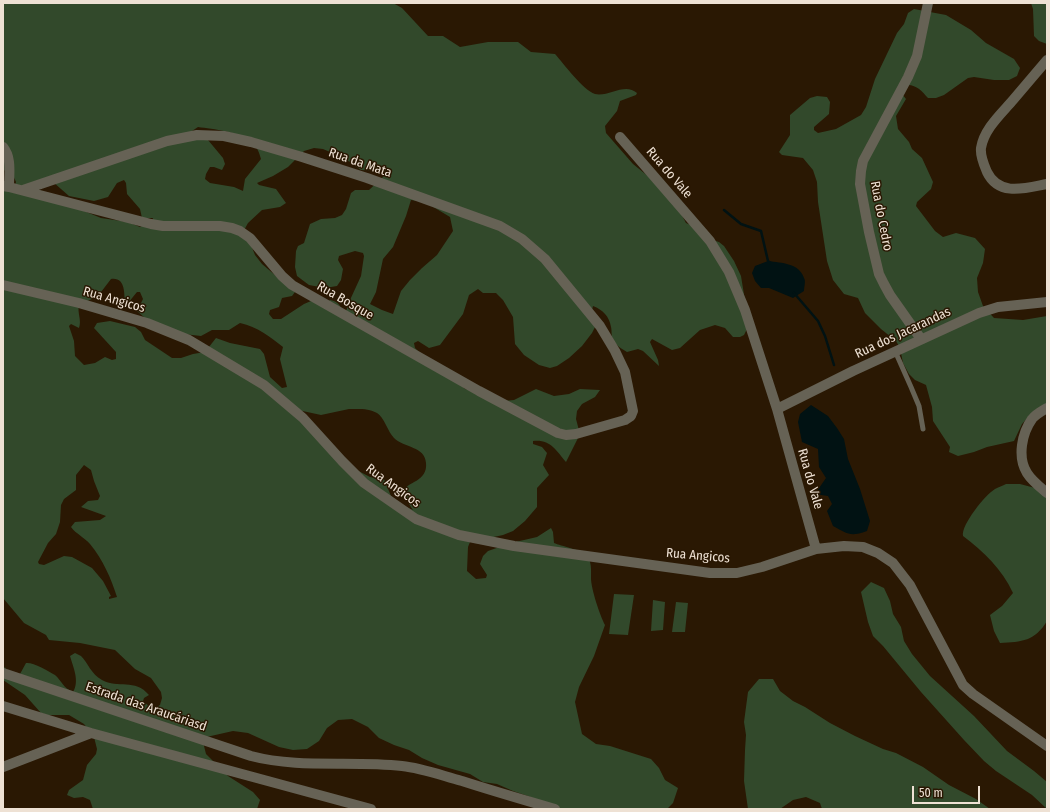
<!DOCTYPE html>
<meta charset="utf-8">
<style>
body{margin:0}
#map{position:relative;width:1050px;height:812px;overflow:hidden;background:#2a1803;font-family:"Fira Sans Condensed",sans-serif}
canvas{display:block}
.frame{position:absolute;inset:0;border:4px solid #eee1d4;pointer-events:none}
.scale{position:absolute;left:912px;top:786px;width:68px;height:18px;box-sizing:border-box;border:2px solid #eee1d4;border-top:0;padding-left:5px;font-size:12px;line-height:14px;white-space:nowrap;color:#eee1d4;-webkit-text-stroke:3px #2a1803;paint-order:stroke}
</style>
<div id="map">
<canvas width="1050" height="812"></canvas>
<div class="frame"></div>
<div class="scale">50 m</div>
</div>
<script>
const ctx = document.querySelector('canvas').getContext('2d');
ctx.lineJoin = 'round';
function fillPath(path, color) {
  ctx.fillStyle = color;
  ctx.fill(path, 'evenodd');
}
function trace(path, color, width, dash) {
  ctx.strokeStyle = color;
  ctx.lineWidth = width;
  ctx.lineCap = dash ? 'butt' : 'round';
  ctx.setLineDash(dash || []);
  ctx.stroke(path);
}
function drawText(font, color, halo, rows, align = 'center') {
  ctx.font = font + ' "Fira Sans Condensed",sans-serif';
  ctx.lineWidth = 3;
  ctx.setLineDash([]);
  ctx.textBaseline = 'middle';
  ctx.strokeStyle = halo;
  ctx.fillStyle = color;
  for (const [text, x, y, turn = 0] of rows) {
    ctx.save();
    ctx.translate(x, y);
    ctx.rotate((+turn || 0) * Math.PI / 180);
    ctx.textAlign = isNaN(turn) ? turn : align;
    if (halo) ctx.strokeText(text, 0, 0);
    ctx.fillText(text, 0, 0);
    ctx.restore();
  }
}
const green = new Path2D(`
 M9,3H393L402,8L428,36H443L460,47L488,42H518L531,52L555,54C564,64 583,90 595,94C609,97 625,82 637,93L636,95L620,101L617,111L605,126L606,133L633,164L659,185L678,208L686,223L698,228L709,239L719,242L724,246L734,261L741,276L748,319L747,329L744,335L740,337H733L725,328L715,325L700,330L680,348L672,350L652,339L650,342L658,360L659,366L643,351L638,349L627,352C622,349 615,345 613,339C611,336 612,331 611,327C609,316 603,310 593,306L592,310L596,325L592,333L582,346L569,358L557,366L550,368L539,365L524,355L515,344L513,317L503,300L496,293H483L478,289L469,295L463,314L440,345L429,348L418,341L414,343L415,348L421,354L450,373L465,389L491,393L504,401L514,400L536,389L554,396L569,394L580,389L600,390L595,397L582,404L577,411L576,419L580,434L566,462C556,450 550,439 533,441V444L542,447L547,453L543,465L549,475L537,488V507L525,521L513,531L503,535L470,542L468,547L467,571L476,579L486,578L487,575L480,564L483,556L488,551L511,543L537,537L551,528L553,532L554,543C561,546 581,550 586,555C592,560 591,571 591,578C591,589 600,615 605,625L594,656L579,687L575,702L582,734L596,744L610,746L651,759L659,768L665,780L678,788L673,803L667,809H559L528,796L513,791L497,784L483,782L470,774L438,765L422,758L409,750L394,745L379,738L368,727L352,719L338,720L327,728L319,741L307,749L293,750L279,747L248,733L233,731L202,738L206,754L228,776L253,792L260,800L257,809H93L90,800L83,797L74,798L67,795L69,790L83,780L87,765L96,754L97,749L94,737L84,724L69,715H47L41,713L25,695L3,680V669L5,667L8,676L20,674L26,663C33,662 48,671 55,675C62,681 63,688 73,692C80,681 73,667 70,656L75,653C77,654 79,655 81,656C88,663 91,674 102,680C118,689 135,678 149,695L144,698L143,701L150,707L155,708L160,705L162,698L161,692L151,678L135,669L115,650L80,643L49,640L46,635L24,623L3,598V190L14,188L16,182L10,169L3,171V4ZM198,127C213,129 240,132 252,142C257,147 259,152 261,159L245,179L243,191L234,187L210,183L205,179L206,174L210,167H214L222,170L225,164L223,158L208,140L192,135V131ZM314,148L323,149L344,158L361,170L381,171L383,177L369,190H355L351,193L346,209L342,215L335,218L321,219L310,224L304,243L298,246L296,251L295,267L297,276L309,285L325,288L337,286L341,280L343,269L338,260L339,256L355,251L363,253L364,256L361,276L350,300L345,314C341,308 339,301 330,300L326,304L311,301L304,304L281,319H273L269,314L270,310L279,307L282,298L292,296L295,292L262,264L255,255L251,245L242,234L248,223L262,210L280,207L286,203L276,189L259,185L257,183L273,176L288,167L304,151ZM124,180L126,183L127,194L140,209L142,218H153L152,223L145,224L140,227L128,222L101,218L38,192L40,182H53L69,196L94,201L108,197L117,183ZM411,200L425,202L450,217L453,231L437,255L422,268L410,280L401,291L393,314L382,310L370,304L376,292L383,259L393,247L406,216ZM111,279C126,277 124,294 125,304L128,303L137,292H140L143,299L137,311L153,325L166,332L201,336L212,330H229L240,323C258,327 269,336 283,347L280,359L287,387L282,388L270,377L264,354L260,349L230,343L216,338L205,352L193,354L181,358H172L145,340L141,332L135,327L110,321L97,323L94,328L116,352V359L112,360L105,357L95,363L84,365L75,356L74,341L69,326L71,324L79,328C82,320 77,313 79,305L98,296ZM349,409C358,409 369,408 377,413C384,417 388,432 394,438C404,448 425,446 426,463C428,482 406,482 405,490C403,497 410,505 413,510L393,501L384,479L370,477L347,465L298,410L321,415ZM84,465L91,470L94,481L100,496L98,500L88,501L81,507L106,516L100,520L75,522L71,527C76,534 84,537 90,544C103,560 111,578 117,597L109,599V597L111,596L103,581L92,568L72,557L64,556L44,565L39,564L38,562L48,543L56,534L60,522L61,505L64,499L76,490V475Z
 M1031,3H1047V44L1039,41L1034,36L1033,9Z
 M914,9L946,15L971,30L986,43L1014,59L1020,68L1017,76L1009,80H994L974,77L968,78L944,95L936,98H928C922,91 916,84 906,85L902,94L906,99L896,116L898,129L909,142L912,149L922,158L933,182L931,189L917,202L916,206L935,231L943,237L956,233L975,238L985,249L983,263L977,278L978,292L983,306L994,318L1023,320L1047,316V403L1042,411L1031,414L1022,424L1014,441L987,447L974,452L958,456L949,452L950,447L933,421L932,407L926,385L915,380L909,374L903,363L900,348L896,341L881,329L865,313L858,298L844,294L833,280L827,261L818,202L817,182L813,170L803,158L782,155L779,152L790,135V115L810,98L817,96L827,97L830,102L829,114L814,127V130L818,133L836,129L861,115L866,107L875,79L897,33L904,24L908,13Z
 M1006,484H1020L1035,488L1047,496V621C1035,641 1022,642 1000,643L994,631L990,615L1002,606L1013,593C1002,569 984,552 963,536C961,525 985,495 995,489C998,487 1003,486 1006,484Z
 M871,582L884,588L890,601L893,614L901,627L904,641L912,654L930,676L974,716L1007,751L1034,771L1047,782V809L1032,795L996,771L984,761L964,740L921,692L883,646L873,636L868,622L861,592Z
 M614,594L634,595L628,635L609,634Z
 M653,600L665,602L663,630L651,631Z
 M676,602L688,603L685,632H672Z
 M759,679H773L780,691L793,701L805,707L830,723L855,736L883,749L896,753L923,767L949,785L976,799L990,809H822L820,803L806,797L793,800L780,809H748L744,781L745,750L746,735L744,722L748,692Z`);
const water = new Path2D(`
 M768,261C782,263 799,263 804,278C806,281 804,287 804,291L793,298L769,288H761L755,281L752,273L755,266Z
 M811,405L828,416L837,428L844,439L848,459L860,489L870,521L867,531C850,537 848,534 833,526L827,511L832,504L828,496L815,494L826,478L819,467L818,449L802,442L798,422L800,414Z`);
const stream = new Path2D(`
 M724,210L741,224L761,231L768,261L770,263
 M794,293L818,321L825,336L834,365`);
const service = new Path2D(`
 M895,351L911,387L919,406L923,429`);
const minor = new Path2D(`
 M1047,60C1036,73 1024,87 1013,100C1001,114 984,129 981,148C980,156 984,165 987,172C999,197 1026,188 1047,184
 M620,137L710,241L729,272L745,310L777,409L816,549
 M3,147C12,158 9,173 9,187
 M3,186L9,187L151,224L163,226H220L232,228L240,231L250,238L282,276L292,285L479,391L558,433L566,435L576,434L625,420L631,416L633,411L625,372L615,351L600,326L545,259L522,239L500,226L367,178L302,157L251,142L224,136L197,135L167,141L23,190
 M3,285L79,303L147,323L189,340L264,385L303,418L342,461L364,483L416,519L459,535L514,546L710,573H737L762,567L816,549L844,546L863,547L878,553L893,563L910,585L963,685L973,694L1047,746
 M921,339L890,295L884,284L879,274L869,232L860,184L861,171L863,161L908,77L917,56L928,3
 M1047,408C1042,411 1036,414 1032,419C1022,433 1017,457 1027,473C1032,481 1040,487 1047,493
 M777,409L853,371L979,313L998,307L1047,302
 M3,673L251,756C300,769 352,760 402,766C422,768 443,776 462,781C493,791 524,800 555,809
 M3,706L91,733L371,809
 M3,767L91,733`);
const streetNames = [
 ["Rua da Mata",360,163,19],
 ["Rua do Vale",669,173,49],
 ["Rua do Cedro",881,216,79],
 ["Rua Angicos",114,300,16],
 ["Rua Bosque",345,301,30],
 ["Rua dos Jacarandas",903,333,-25],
 ["Rua do Vale",810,479,74],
 ["Rua Angicos",393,486,36],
 ["Rua Angicos",698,556,5],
 ["Estrada das Araucáriasd",146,707,19]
];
fillPath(green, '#32492b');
fillPath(water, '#011213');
trace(stream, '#011213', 2.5);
trace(service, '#666255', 5);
trace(minor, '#666255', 10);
drawText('13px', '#eee1d4', '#2a1803', streetNames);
</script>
